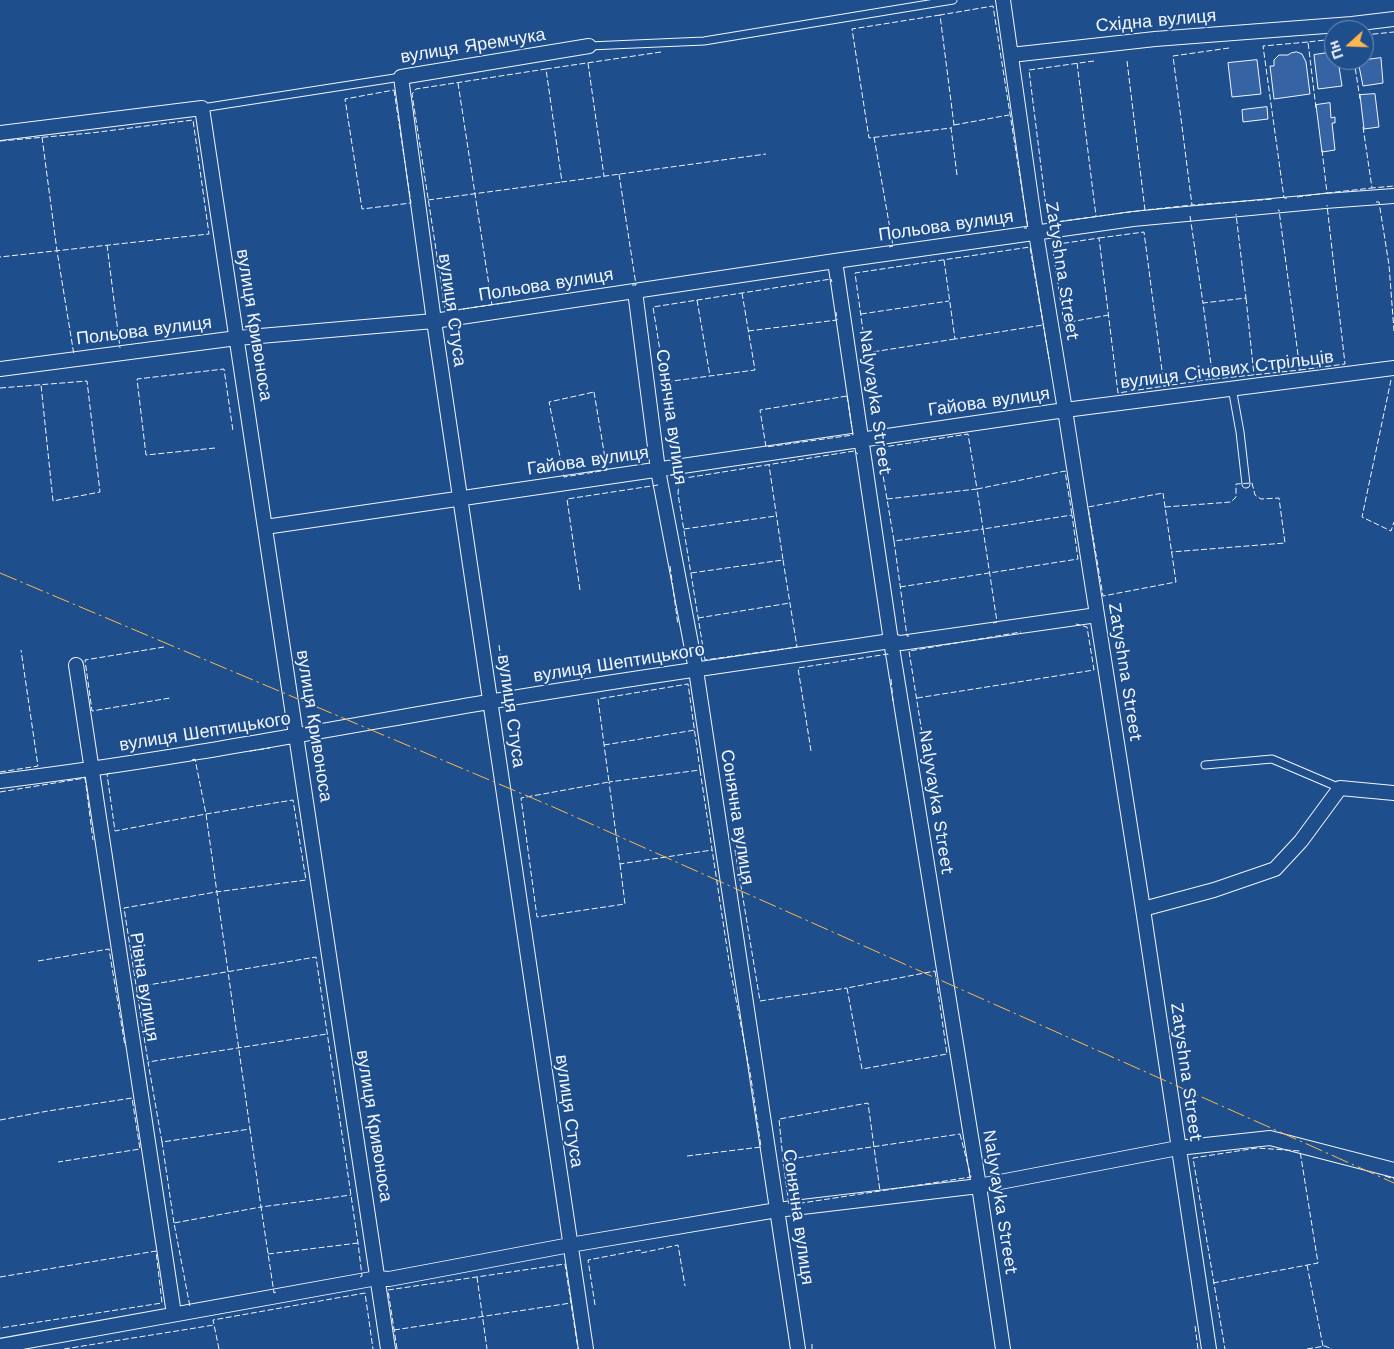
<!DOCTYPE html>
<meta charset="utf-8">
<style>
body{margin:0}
#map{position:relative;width:1394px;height:1349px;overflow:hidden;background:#1f4e8c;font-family:"Work Sans",sans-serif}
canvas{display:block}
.north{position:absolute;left:1324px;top:20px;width:50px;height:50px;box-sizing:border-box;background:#1f4e8c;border:1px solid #7391ba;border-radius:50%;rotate:250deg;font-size:14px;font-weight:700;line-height:20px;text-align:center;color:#f2f6ff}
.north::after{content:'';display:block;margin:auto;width:18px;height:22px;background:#ffb74d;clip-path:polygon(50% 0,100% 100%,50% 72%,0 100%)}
</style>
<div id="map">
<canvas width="1394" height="1349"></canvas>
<div class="north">Пн</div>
</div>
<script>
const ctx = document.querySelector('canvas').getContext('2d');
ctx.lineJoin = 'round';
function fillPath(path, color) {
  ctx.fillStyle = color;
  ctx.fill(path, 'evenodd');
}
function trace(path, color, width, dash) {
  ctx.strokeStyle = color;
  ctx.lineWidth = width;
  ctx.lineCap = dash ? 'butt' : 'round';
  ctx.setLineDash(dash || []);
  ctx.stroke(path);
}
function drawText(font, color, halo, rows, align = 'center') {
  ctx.font = font + ' "Work Sans",sans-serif';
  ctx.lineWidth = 4;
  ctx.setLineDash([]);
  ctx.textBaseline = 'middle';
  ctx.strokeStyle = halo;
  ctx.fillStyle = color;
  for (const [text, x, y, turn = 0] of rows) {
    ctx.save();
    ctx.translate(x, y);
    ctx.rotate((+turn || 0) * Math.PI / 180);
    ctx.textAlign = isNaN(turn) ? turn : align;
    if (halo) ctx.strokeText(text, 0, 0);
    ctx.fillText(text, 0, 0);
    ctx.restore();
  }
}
const building = new Path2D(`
 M1297,52L1302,54L1306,62L1310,94L1274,99L1270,66H1274V60L1279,55H1288L1291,53Z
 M1334,52V60H1338L1342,86L1318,89L1314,55Z
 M1381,58L1383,83L1363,86L1358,61Z
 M1257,60L1261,94L1232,97L1228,63Z
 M1375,94L1379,127L1364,129L1360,95Z
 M1330,103L1331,118L1335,117V123H1332L1335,150L1322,152L1316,105Z
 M1267,107L1268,119L1243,122L1242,110Z`);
const lane = new Path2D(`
 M589,46L704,41L953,0
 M202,108L401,77
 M1232,388L1240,432L1246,484
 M1205,765L1272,759L1340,788`);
const street = new Path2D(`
 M1003,0L1036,233L1065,410L1143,909L1209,1349
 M1011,55L1155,39L1352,24L1394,19
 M0,133L202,108L388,1349
 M835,261L891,641L979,1186L1003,1349
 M635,291L658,470L696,670L798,1349
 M0,369L237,338L434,321L835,261L1133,219L1325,201L1394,196
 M265,527L1065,410L1394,368
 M76,665L174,1314
 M0,781C164,761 325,730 488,702C622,679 757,661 891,641L901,643L1097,615
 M1143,909L1214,890L1275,869L1301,841L1340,788L1394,793
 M0,1346L377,1278L389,1279L570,1245L777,1210L979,1186L1178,1148L1270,1138L1394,1170
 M586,1349L434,321L401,77L589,46`);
const fence = new Path2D(`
 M940,15L852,29L869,138L951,128
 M1364,35L1394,32
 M1229,48L1173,56L1192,205L1274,199
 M661,52L546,69L562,182L766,154
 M1354,60L1360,99
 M1094,61L1029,70L1048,223L1145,210
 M1127,61L1145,210L1192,205
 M588,63L604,176
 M1077,63L1096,216
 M458,83L492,305
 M394,90L411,203L362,209L345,99Z
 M1316,108L1308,42L1334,39
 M954,125L1009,115
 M1363,127L1372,188L1394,186
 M42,137L57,251L74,355
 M874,137L893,246L889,247
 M0,141L91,133L193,120L209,234L0,257
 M1322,150L1327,193L1372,188
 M619,174L636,285H632
 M957,175L951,128L954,125L940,15L993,6L1028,228H1024
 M1297,197L1327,193
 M1287,198H1284L1263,46L1308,42
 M428,200L562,182
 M1376,202H1379L1389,265L1394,331
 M1190,216L1203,303
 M1099,238L1144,232L1164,386
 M107,245L120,348
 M944,260L955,339L1043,325
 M742,293L755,370L665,382L653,307L831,279L832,282
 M1246,298L1254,375
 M697,300L710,376
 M511,302L449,311L445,308L412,94L416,89L546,69
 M861,314L949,301
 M1109,315L1064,323L1052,245L1099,238L1118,393L1205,380L1300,370L1279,210H1278
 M748,331L837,320L836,312
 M955,339L866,353L855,273L1030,247L1049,359
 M1300,370L1345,364L1327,205
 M1213,380L1203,303L1246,298L1236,214
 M1391,380L1362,517L1391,531L1394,522
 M0,388L87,381L100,492L53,501L41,385
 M594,392L607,470L564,477L549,402Z
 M847,396L853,435L766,447L760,410Z
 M215,448L146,455L137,379L224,369L233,431
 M1163,493L1176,582L1103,596L1088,507Z
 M887,499L879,451L884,447L968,434L977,489L887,499L894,541L983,529L977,489L1065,471L1072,515
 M1165,507L1231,502L1236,497V484L1252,483L1255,495L1261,499L1279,498L1285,543L1171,552
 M684,529L776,516
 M894,541L907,636H909
 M783,560L797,647L705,660L678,494L679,479L854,451L858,454
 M670,566L678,625
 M691,573L783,560L769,465
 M900,587L1078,559L1072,515L983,529L997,622L993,623
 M580,590L567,499L658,485
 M698,618L790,603
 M499,645L506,695L509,694
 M164,647L85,660L92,711L170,698
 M891,679L893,701
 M917,698L1094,670L1087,627L1076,624
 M604,745L695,730
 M250,751L270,748
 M811,751L798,668L888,654V657
 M926,758L909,651L1021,632
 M192,760L195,759L206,814L250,1129
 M0,772L38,766L21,650
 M110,773L107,774L115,831L206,814L293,800L306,880L216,892L124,908L148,1062
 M0,792L85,778L93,840
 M735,850L760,1001L847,988
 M620,864L625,904L537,917L521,798L609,782L598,699L688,684L700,770L609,782L620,864L712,850
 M38,961L109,949L125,1046
 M935,971L947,1054L862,1069L847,988Z
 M136,987L316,957L358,1243L362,1276L360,1277
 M0,1120L48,1111L132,1098L140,1149L58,1162
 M960,1134L971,1177L789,1205L783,1160Z
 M162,1142L148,1062L327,1034
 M687,1156L761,1147L751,1078L730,968L700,770
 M783,1160L779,1119L868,1103L880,1191
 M1385,1176L1394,1179
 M174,1223L162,1142L250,1129L261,1207L174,1223L190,1307
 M268,1254L358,1243
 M1307,1265L1323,1346
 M0,1277L156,1251L162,1303L0,1328
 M477,1277L487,1349
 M1213,1283L1318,1263L1300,1151L1257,1148L1193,1158L1225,1349
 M276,1292L274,1293L261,1207L351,1195
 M595,1305L588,1260L640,1250L641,1253L678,1245L685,1286
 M1195,1326L1198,1349
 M394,1330L571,1303
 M812,1344V1349
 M64,1349L214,1325
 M219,1349L213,1320L365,1293L373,1349
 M397,1349L388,1290L565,1264L578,1349
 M1307,1349L1325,1346L1332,1349`);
const power = new Path2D(`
 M0,573L551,806L1394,1183`);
const streetNames = [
 ["Східна вулиця",1156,21,-5],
 ["вулиця Яремчука",473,46,-9],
 ["Польова вулиця",946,226,-8],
 ["Zatyshna Street",1062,271,81],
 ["Польова вулиця",546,285,-9],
 ["вулиця Стуса",452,310,82],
 ["вулиця Кривоноса",254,325,81],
 ["Польова вулиця",144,331,-7],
 ["вулиця Січових Стрільців",1227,370,-7],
 ["Nalyvayka Street",875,402,82],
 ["Гайова вулиця",989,402,-8],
 ["Сонячна вулиця",671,417,82],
 ["Гайова вулиця",588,461,-8],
 ["вулиця Шептицького",619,663,-9],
 ["Zatyshna Street",1125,672,81],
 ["вулиця Стуса",511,711,82],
 ["вулиця Кривоноса",314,726,81],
 ["вулиця Шептицького",205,732,-9],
 ["Nalyvayka Street",936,802,81],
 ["Сонячна вулиця",737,817,81],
 ["Рівна вулиця",144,987,81],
 ["Zatyshna Street",1186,1072,82],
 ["вулиця Стуса",569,1111,82],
 ["вулиця Кривоноса",374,1126,81],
 ["Nalyvayka Street",1000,1202,81],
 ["Сонячна вулиця",798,1217,82]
];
fillPath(building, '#3563a3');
trace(building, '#f2f6ff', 1);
trace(lane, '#f2f6ff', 9);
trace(street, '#f2f6ff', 16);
trace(lane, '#1f4e8c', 7);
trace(street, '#1f4e8c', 14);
trace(fence, '#f2f6ff', 1, [6, 2.5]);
trace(power, '#ffb74d', 1, [18, 4, 2.5, 4]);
drawText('18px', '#f2f6ff', '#1f4e8c', streetNames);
</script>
